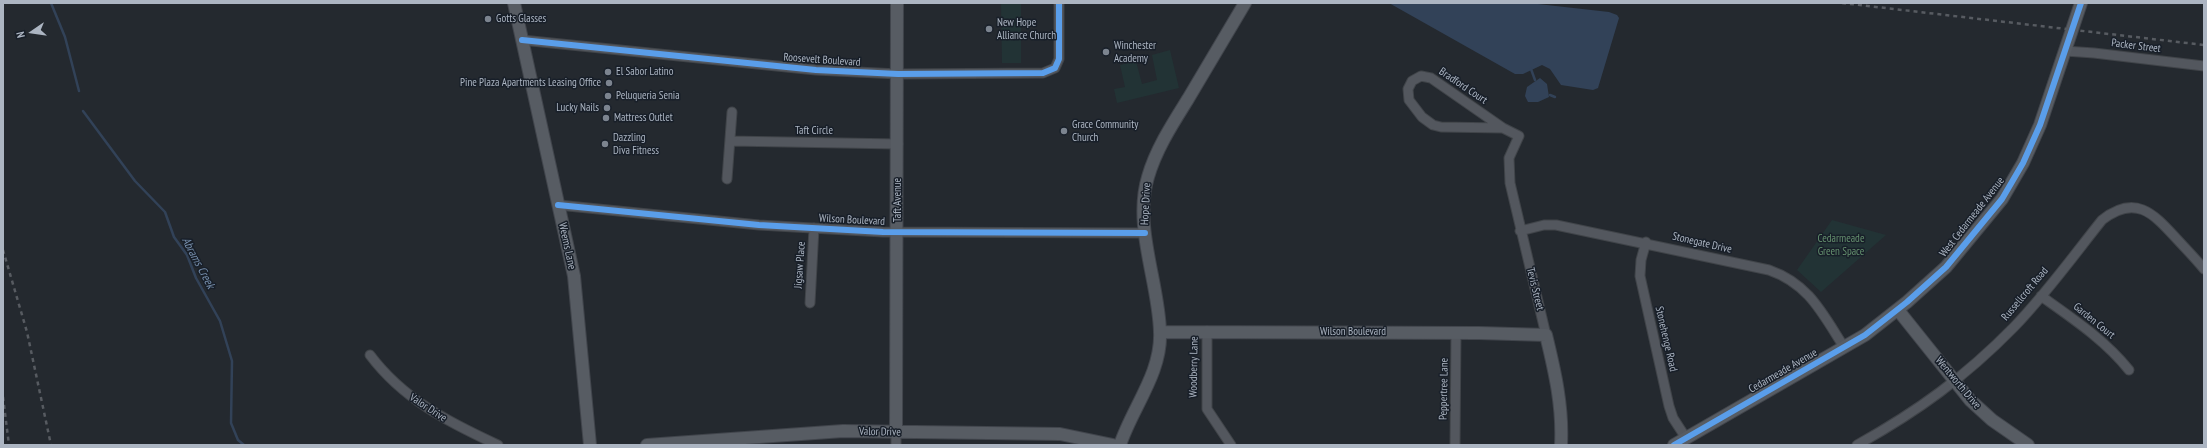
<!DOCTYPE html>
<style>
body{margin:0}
#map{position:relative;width:2207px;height:448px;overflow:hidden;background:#24292f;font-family:"PT Sans Narrow",sans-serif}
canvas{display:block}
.frame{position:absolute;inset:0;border:4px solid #acb5c2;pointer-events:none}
.north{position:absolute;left:12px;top:12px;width:40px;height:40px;-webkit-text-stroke:3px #181f29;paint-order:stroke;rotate:257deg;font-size:11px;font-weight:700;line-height:16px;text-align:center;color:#acb5c2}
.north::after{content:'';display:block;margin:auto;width:14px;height:18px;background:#acb5c2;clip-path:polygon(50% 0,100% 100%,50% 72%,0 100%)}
</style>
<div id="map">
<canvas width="2207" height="448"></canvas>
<div class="frame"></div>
<div class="north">N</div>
</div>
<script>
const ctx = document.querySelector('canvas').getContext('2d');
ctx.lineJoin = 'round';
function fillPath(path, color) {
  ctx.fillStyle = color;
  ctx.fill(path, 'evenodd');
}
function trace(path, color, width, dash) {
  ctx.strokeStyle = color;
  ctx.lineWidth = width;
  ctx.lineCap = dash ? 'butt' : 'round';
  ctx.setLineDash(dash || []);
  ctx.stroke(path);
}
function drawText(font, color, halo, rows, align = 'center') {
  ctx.font = font + ' "PT Sans Narrow",sans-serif';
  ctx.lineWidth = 3;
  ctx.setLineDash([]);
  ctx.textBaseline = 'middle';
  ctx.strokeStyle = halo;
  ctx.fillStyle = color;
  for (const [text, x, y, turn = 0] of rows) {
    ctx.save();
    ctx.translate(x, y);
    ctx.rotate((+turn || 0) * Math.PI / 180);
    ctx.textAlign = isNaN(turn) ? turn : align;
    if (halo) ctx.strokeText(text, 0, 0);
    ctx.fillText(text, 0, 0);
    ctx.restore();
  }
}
const green = new Path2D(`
 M1001,3H1021V63H1002Z
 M1170,50L1179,88L1117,103L1114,89L1125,87L1120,65L1136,61L1142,84L1157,80L1152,55Z
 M1832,220L1886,235L1821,292L1797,270Z`);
const water = new Path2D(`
 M1389,3H1529L1609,12L1617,15L1619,18L1598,88L1593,90L1561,85L1550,69L1542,65L1523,74H1515Z
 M1540,78L1547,84L1549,97L1538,102H1528L1525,96L1527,87Z`);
const stream = new Path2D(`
 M51,3L65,37L79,91
 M1531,69L1535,80
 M1550,95L1555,97
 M83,111L135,181L165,212L174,237L187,255L196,278L220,321L232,361L231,423L238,440L244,445`);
const street = new Path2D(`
 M522,40L816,70L898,74L1043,73L1055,68L1059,59V3
 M2065,51L2094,53L2204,66
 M1421,76L1431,78L1503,128L1441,127L1433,125L1422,117L1409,100L1408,89L1412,81Z
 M1503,128L1519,136L1509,158L1510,183L1546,335
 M730,141L898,144
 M727,179L732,112
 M558,205L759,225L883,232L1145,233
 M1520,231L1544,225H1556L1769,270C1809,284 1822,313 1844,347
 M1646,242L1641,260L1640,276L1669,406L1673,418L1686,438
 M2041,296C2072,318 2105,340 2129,370
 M810,303L814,228
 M1207,331V409L1231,445
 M370,355C403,399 448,422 498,445
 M896,445V432
 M1455,445L1456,332
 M1857,445C1918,411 1965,377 2014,327C2046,294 2074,255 2102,220C2135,194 2153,213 2175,237C2185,248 2195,258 2204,269`);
const secondary = new Path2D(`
 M514,3L574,276L590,445
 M1898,310L1970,400L1992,420L2028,445
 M1160,332L1479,333L1546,335C1555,372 1563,407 1561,445
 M896,432L897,3
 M647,445L843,431L1060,434L1113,445
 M1120,445C1132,408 1162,373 1160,332C1159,283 1133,226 1148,177C1156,149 1173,123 1188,99C1207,67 1226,35 1245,3
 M1674,445L1865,335L1907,302L1946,267L2002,199L2023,163L2040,125L2081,3`);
const rail = new Path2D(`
 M1842,3L2204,45
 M3,250L27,332L51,445
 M3,397L9,445`);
const cycleway = new Path2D(`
 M522,40L816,70L898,74L1043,73L1055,68L1059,59V3
 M558,205L759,225L883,232L1145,233
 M1674,445L1865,335L1907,302L1946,267L2002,199L2023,163L2040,125L2081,3`);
const markers = [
 [488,19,4,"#7c848f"],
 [989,29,4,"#7c848f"],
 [1106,52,4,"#7c848f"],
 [608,72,4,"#7c848f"],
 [609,83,4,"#7c848f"],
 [608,96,4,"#7c848f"],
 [607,108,4,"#7c848f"],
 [606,118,4,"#7c848f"],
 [1064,131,4,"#7c848f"],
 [605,144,4,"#7c848f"]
];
const poiNames = [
 ["Gotts Glasses",496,19],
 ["New Hope",997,23],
 ["Alliance Church",997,36],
 ["Winchester",1114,46],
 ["Academy",1114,59],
 ["El Sabor Latino",616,72],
 ["Pine Plaza Apartments Leasing Office",601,83,"right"],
 ["Peluqueria Senia",616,96],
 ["Lucky Nails",599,108,"right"],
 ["Mattress Outlet",614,118],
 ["Grace Community",1072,125],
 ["Church",1072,138],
 ["Dazzling",613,138],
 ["Diva Fitness",613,151]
];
const streetNames = [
 ["Packer Street",2136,46,7],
 ["Roosevelt Boulevard",822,60,4],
 ["Bradford Court",1463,86,34],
 ["Taft Circle",814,131],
 ["Taft Avenue",898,200,-90],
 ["Hope Drive",1146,204,-87],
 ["West Cedarmeade Avenue",1972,217,-52],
 ["Wilson Boulevard",852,220,3],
 ["Stonegate Drive",1702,243,13],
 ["Weems Lane",567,246,78],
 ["Jigsaw Place",800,265,-86],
 ["Tevis Street",1535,289,76],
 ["Russellcroft Road",2025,294,-50],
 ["Garden Court",2094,321,39],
 ["Wilson Boulevard",1353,332],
 ["Stonehenge Road",1666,339,77],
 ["Woodberry Lane",1194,367,-89],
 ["Cedarmeade Avenue",1783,371,-30],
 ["Wentworth Drive",1958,383,50],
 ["Peppertree Lane",1444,389,-89],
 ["Valor Drive",428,408,33],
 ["Valor Drive",880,432,1]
];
const parkNames = [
 ["Cedarmeade",1841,239],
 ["Green Space",1841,252]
];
const waterNames = [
 ["Abrams Creek",198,263,62]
];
fillPath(green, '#223335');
fillPath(water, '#324258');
trace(stream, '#324258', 2.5);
trace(street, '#404449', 11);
trace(secondary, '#41454c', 14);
trace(street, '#53575e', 9);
trace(secondary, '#575c63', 12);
trace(rail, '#575b61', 2.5, [4, 4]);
trace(cycleway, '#5a9eea', 6);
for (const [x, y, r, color] of markers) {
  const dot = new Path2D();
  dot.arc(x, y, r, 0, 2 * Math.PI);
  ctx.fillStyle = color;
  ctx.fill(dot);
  trace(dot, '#181f29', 1.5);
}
drawText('11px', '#acb5c2', '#181f29', poiNames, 'left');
drawText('11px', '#acb5c2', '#181f29', streetNames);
drawText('11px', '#65916f', '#181f29', parkNames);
drawText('italic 12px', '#758daa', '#181f29', waterNames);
</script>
